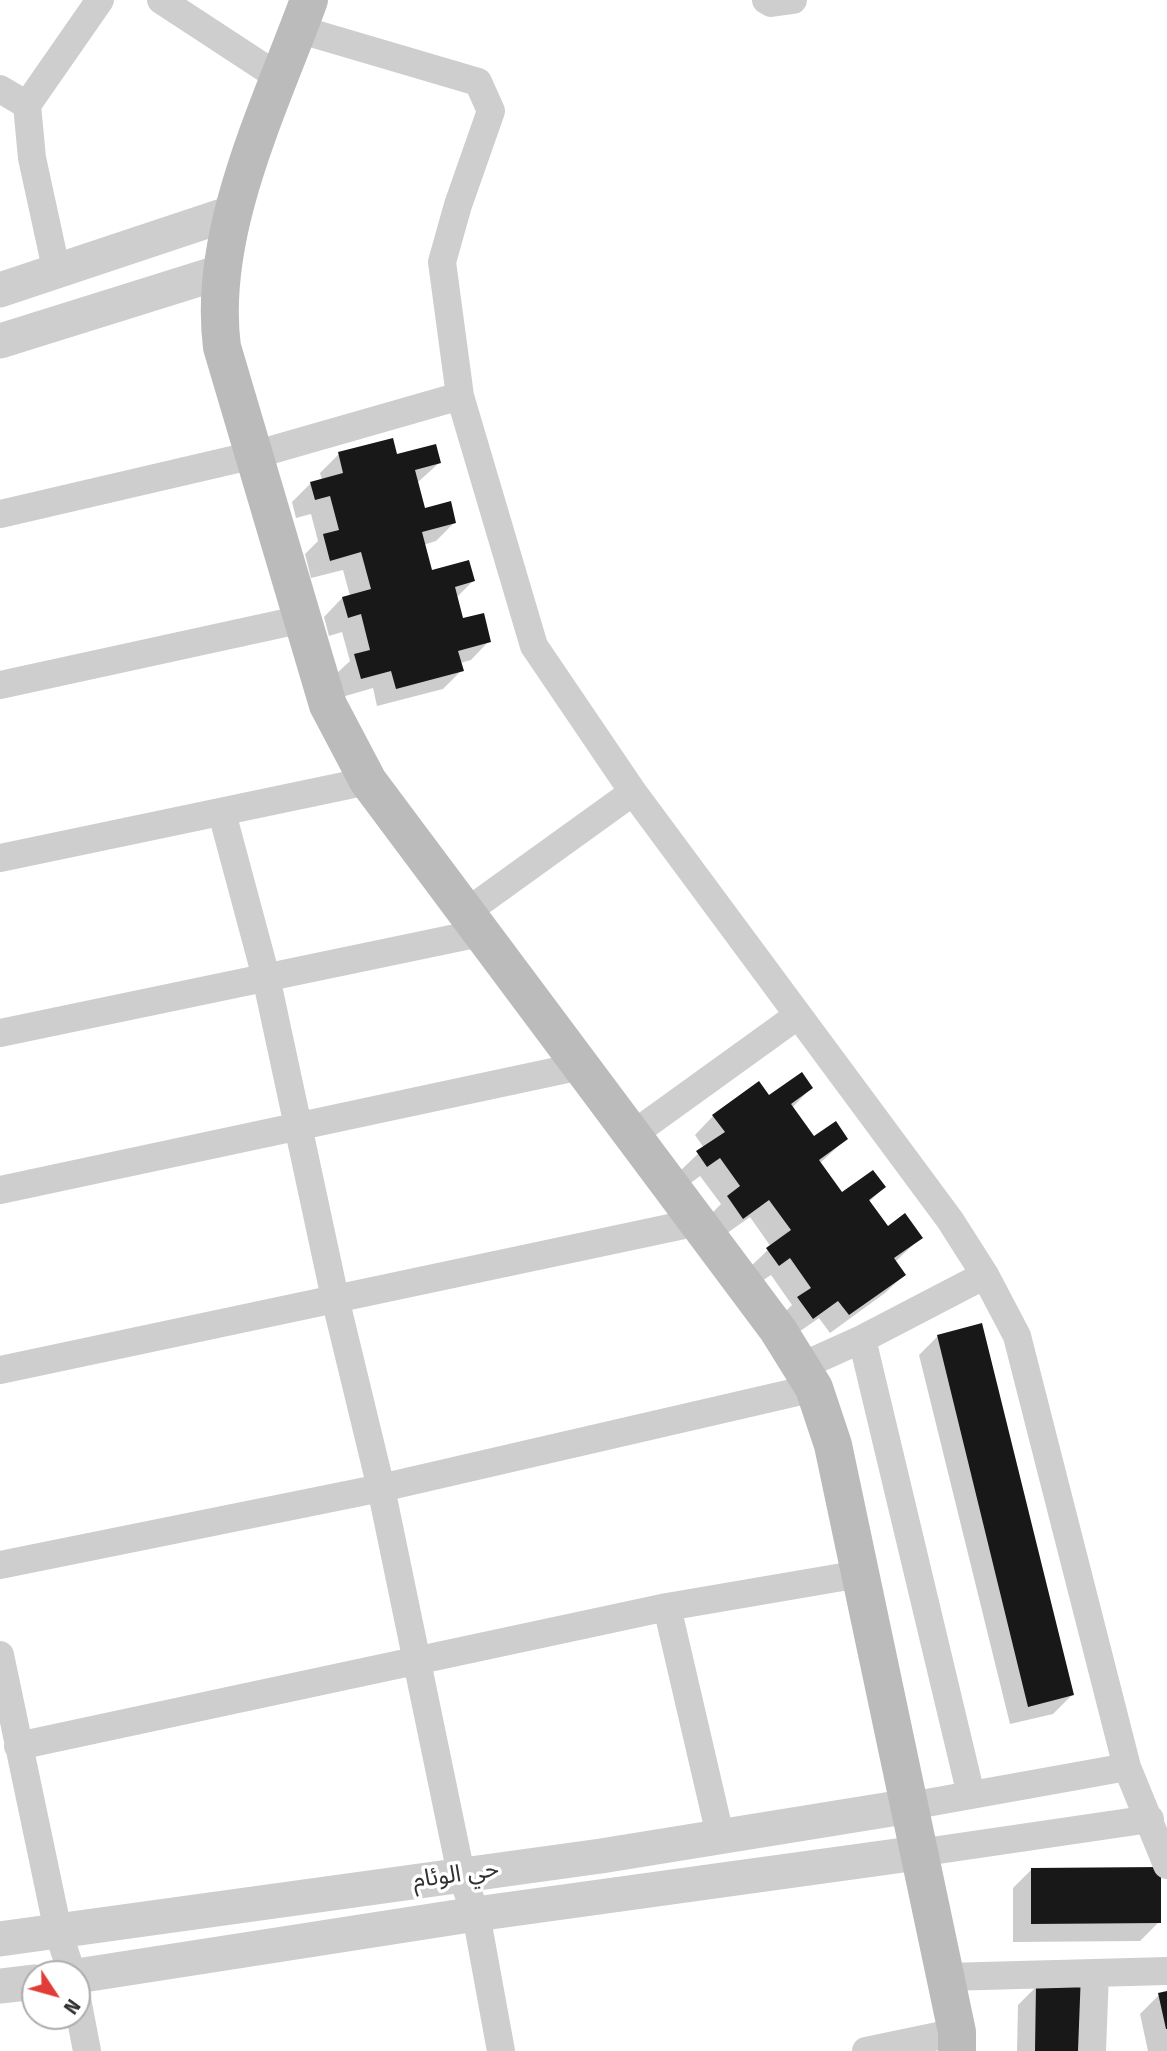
<!DOCTYPE html>
<meta charset="utf-8">
<style>
body{margin:0}
#map{position:relative;width:1167px;height:2051px;overflow:hidden;background:#fff;font-family:"Fira Sans",sans-serif}
canvas{display:block}
.north{position:absolute;left:21px;top:1960px;width:70px;height:70px;box-sizing:border-box;background:#fff;border:2px solid #adadad;border-radius:50%;rotate:126deg;font-size:19px;font-weight:700;line-height:28px;text-align:center;color:#313131}
.north::after{content:'';display:block;margin:auto;width:24px;height:32px;background:#e23c39;clip-path:polygon(50% 0,100% 100%,50% 72%,0 100%)}
</style>
<div id="map">
<canvas width="1167" height="2051"></canvas>
<div class="north">N</div>
</div>
<script>
const ctx = document.querySelector('canvas').getContext('2d');
ctx.lineJoin = 'round';
function fillPath(path, color) {
  ctx.fillStyle = color;
  ctx.fill(path, 'evenodd');
}
function trace(path, color, width, dash) {
  ctx.strokeStyle = color;
  ctx.lineWidth = width;
  ctx.lineCap = dash ? 'butt' : 'round';
  ctx.setLineDash(dash || []);
  ctx.stroke(path);
}
function drawText(font, color, halo, rows, align = 'center') {
  ctx.font = font + ' "Fira Sans","Noto Sans Arabic",sans-serif';
  ctx.lineWidth = 7;
  ctx.setLineDash([]);
  ctx.textBaseline = 'middle';
  ctx.strokeStyle = halo;
  ctx.fillStyle = color;
  for (const [text, x, y, turn = 0] of rows) {
    ctx.save();
    ctx.translate(x, y);
    ctx.rotate((+turn || 0) * Math.PI / 180);
    ctx.textAlign = isNaN(turn) ? turn : align;
    if (halo) ctx.strokeText(text, 0, 0);
    ctx.fillText(text, 0, 0);
    ctx.restore();
  }
}
const shadow = new Path2D(`
 M339,454L396,456L439,463L417,483L424,511L454,523L436,541L423,545L431,572L473,581L456,598L462,620L489,641L471,660L460,663L462,670L443,689L377,706L373,688L342,697L336,674L350,661L342,632L329,636L324,617L342,598L350,596L343,570L311,578L305,554L318,541L311,514L296,518L292,502L311,483L322,480L320,473Z
 M811,1088L792,1108L813,1138L846,1139L820,1163L841,1195L884,1187L869,1202L887,1228L920,1238L895,1262L904,1275L885,1293L830,1333L819,1318L793,1336L780,1317L792,1305L771,1275L759,1283L749,1268L771,1247L750,1217L723,1236L709,1216L721,1204L700,1176L688,1185L679,1172L704,1148L695,1135L713,1116L769,1097Z
 M938,1336L1072,1695L1053,1714L1010,1724L919,1355Z
 M1032,1869L1159,1922L1140,1941L1013,1942V1888Z
 M1037,1986L1083,2051H1017L1018,2005Z
 M1167,1993V2051H1148L1140,2014L1159,1995Z`);
const building = new Path2D(`
 M393,438L397,454L436,444L441,463L415,470L425,508L451,501L456,523L422,532L432,570L469,560L475,581L455,587L463,618L484,613L491,642L458,651L464,671L396,689L391,671L361,679L354,654L370,650L361,614L348,618L342,597L371,589L361,552L330,561L323,534L339,530L330,496L315,500L310,482L343,473L338,452Z
 M802,1072L813,1088L791,1104L814,1136L836,1121L848,1139L819,1160L842,1192L873,1170L886,1187L869,1200L888,1226L905,1213L923,1238L894,1258L906,1275L849,1315L838,1301L813,1319L797,1297L811,1288L790,1258L779,1266L766,1248L791,1230L769,1200L743,1219L727,1196L740,1186L720,1158L707,1167L696,1151L725,1132L712,1115L759,1081L769,1095Z
 M982,1323L1074,1695L1028,1707L937,1335Z
 M1161,1867V1923L1031,1924V1868Z
 M1036,1984L1086,1985L1085,2051H1035Z
 M1167,1991V2029H1166L1158,1993Z`);
const minor = new Path2D(`
 M161,0L280,78
 M766,0L771,3L793,0
 M298,29L478,82L491,111L458,205L442,262L460,396L534,646L633,792L950,1220L985,1275L1017,1336L1127,1767L1167,1865
 M0,89L27,105L32,158L57,273
 M27,105L100,0
 M0,514L254,455L460,396
 M0,685L303,619
 M222,813L266,977L335,1298L381,1488L461,1874L476,1914L501,2051
 M0,858L368,781
 M465,913L633,792
 M0,1033L480,933
 M632,1135L797,1016
 M0,1190L581,1066
 M862,1339L971,1795
 M802,1366L862,1339L985,1275
 M0,1370L698,1222
 M0,1565L381,1488L814,1388
 M667,1607L720,1835
 M0,1655L58,1931L72,1974
 M18,1746L667,1607L860,1574
 M910,1806L1127,1767
 M918,1853L1150,1819
 M946,1977L1167,1971
 M77,1999L87,2051
 M866,2051L957,2032
 M1092,2051L1095,1973`);
const tertiary = new Path2D(`
 M0,290L234,212
 M0,341L221,272
 M0,1939L601,1856L910,1806
 M77,1976L476,1914L918,1853
 M0,1986L35,1982`);
const secondary = new Path2D(`
 M309,0C270,107 207,232 222,347L328,705L368,781L778,1330L814,1388L833,1445L957,2032V2051`);
const streetNames = [
 ["حي الوئام",456,1875,-8]
];
fillPath(shadow, '#0003');
fillPath(building, '#181818');
trace(minor, '#cecece', 28);
trace(tertiary, '#cecece', 35);
trace(secondary, '#bbb', 38);
drawText('24px', '#313131', '#fff', streetNames);
</script>
